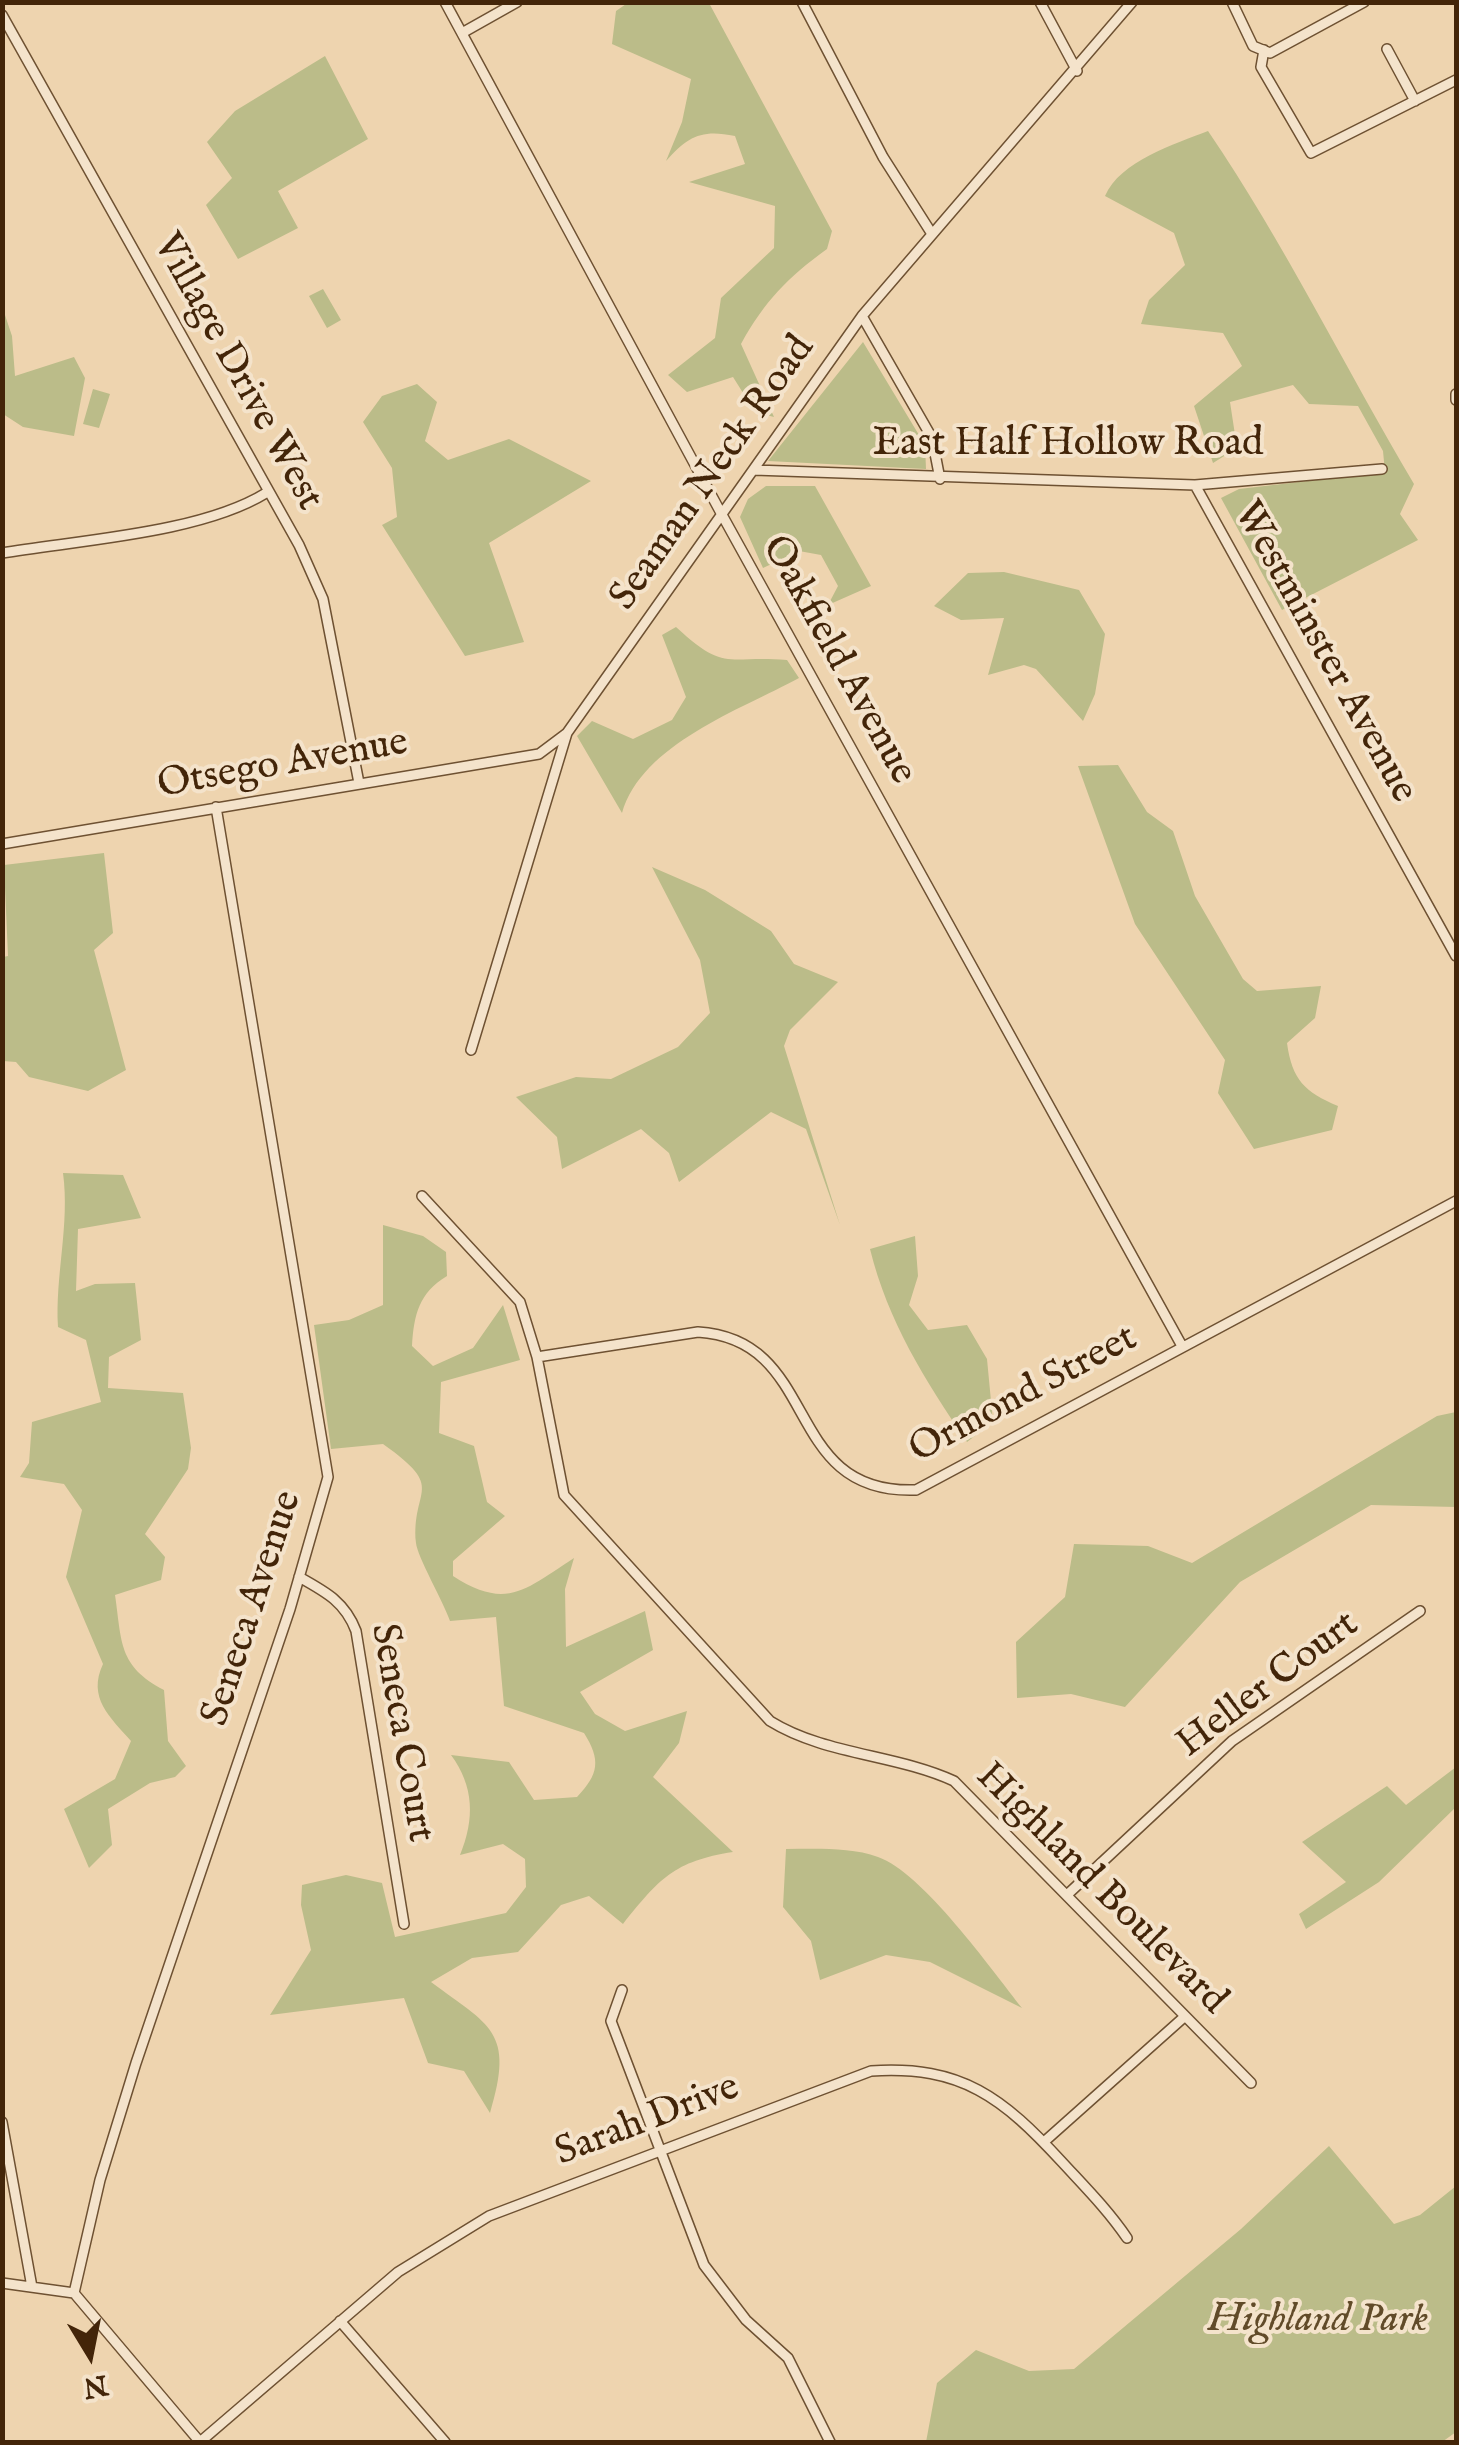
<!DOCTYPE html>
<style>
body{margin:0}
#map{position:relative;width:1459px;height:2445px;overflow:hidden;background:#eed4af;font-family:"IM FELL English",serif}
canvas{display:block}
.frame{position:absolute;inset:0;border:5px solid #432509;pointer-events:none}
.north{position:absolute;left:40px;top:2305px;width:100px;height:100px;-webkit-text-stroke:8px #f4e3cb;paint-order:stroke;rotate:170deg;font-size:28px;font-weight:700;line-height:40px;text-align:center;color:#432509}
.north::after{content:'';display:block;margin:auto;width:35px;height:45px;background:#432509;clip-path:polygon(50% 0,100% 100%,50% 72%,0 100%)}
</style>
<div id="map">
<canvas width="1459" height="2445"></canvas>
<div class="frame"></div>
<div class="north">N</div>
</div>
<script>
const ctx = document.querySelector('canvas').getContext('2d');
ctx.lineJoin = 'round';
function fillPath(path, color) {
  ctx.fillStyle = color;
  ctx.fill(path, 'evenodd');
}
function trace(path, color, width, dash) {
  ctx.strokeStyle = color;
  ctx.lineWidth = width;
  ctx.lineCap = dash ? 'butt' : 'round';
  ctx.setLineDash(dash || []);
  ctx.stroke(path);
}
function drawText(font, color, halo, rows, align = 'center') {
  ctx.font = font + ' "IM FELL English",serif';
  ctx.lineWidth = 8;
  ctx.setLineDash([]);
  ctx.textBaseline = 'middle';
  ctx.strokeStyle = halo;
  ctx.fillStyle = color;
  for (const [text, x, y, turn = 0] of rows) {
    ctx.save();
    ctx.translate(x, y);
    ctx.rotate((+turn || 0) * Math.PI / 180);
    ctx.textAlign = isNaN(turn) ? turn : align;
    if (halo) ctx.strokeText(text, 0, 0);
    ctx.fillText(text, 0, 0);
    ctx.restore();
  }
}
const green = new Path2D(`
 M629,2L709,3L832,231L827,249C788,277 764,302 741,344L774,417L755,412L733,377L687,392L668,375L715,338L721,298L774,248L775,206L689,182L745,164L735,136C702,129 688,136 666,161L682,122L691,79L612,44L616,11Z
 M325,56L368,139L278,191L298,228L238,259L206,205L232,178L207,142L235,111Z
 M1208,131C1285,244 1344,366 1414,484L1400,514L1418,540L1282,610L1221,498L1239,489L1385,472L1383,451L1358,406L1309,404L1293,385L1230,402L1237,448L1213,463L1194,406L1242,366L1223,333L1141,324L1149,300L1185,265L1174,233L1105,196C1120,161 1175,144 1208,131Z
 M323,289L341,320L327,328L309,296Z
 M2,306L12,336L15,376L74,357L85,378L74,436L23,427L3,414Z
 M863,342L925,445L926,469L768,461Z
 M417,384L437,402L425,441L448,460L509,439L591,481L489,543L524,642L465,656L382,525L397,517L392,468L363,422L382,396Z
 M93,389L110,394L99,428L83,424Z
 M766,486H815L871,586L828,605L838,586L821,555L799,551L763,568L740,517L748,499Z
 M1004,572L1079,590L1105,634L1095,694L1083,721L1036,669L1024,665L988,675L1004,618L961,620L934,606L968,573Z
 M676,627C726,673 726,655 787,660L799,678C740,710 642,744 622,813L577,736L592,721L633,739L672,720L686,697L662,635Z
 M1118,765L1147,812L1173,831L1195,896L1243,979L1257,991L1321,986L1315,1018L1287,1043C1292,1080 1305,1092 1338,1106L1332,1130L1254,1149L1218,1093L1225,1060L1135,924L1078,766Z
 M104,853L113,933L94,950L126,1070L88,1091L29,1077L16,1062L3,1061V957L8,956L4,865Z
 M652,867L705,890L771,931L794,964L838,982L790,1030L784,1046L840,1225L806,1129L771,1112L679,1182L669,1153L641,1129L562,1169L557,1137L516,1097L576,1077L611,1079L678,1047L710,1013L700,960Z
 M63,1173L123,1175L141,1218L78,1229L76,1291L95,1284L135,1283L141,1340L109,1357L108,1388L183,1393L191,1448L188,1469L145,1534L165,1557L161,1580L115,1595C122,1642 118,1666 164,1690L168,1741L186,1766L175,1777L150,1783L108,1809L112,1845L89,1868L64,1809L115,1779L131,1741C110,1717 87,1698 103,1664L66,1577L82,1510L64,1484L20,1477L29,1463L32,1422L101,1402L86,1340L58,1327C55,1275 70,1225 63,1173Z
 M383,1225L423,1236L446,1252L447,1276C419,1293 414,1314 412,1346L433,1366L473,1348L503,1305L520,1360L441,1382L439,1433L474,1446L487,1502L505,1516L453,1561V1576C507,1611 526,1589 574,1558L565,1589L566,1647L645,1611L653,1650L580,1692L595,1714L625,1731L687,1711L679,1743L653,1777L733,1852C674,1861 659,1879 623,1924L589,1896L561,1905L518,1952L472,1958L431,1982C490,2026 515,2031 490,2113L464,2071L428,2063L404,1998L270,2015L311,1950L301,1905L302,1885L346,1875L382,1883L395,1937L506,1913L526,1887L525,1859L503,1844L460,1855C475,1819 474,1786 451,1755L509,1762L534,1800L577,1797C599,1774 601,1760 584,1733L504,1706L496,1617L450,1621C444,1603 417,1556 416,1543C411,1487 448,1490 383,1444L331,1449L314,1325L349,1320L383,1305Z
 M915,1236L918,1276L909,1305L928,1330L967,1325L987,1359L993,1422L967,1442C925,1380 888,1322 870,1249Z
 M1456,1412V1507L1371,1505L1240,1582L1125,1707L1071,1694L1017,1698L1016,1642L1065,1597L1074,1544L1148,1546L1192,1563L1437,1416Z
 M1456,1767V1807L1379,1882L1306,1929L1299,1914L1346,1882L1302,1842L1387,1786L1406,1805Z
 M786,1849C816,1849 850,1847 878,1857C922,1872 992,1970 1022,2008L930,1962L886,1955L820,1980L811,1941L783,1907Z
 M1329,2146L1394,2224L1420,2215L1456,2186V2432L1442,2442H926L937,2383L976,2350L1029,2371L1074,2369L1241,2229Z`);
const minor = new Path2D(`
 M445,2L721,513L1182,1346
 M802,2L883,157L932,234
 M1040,2L1077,71
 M1232,2L1253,46L1270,53L1364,2
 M2,15L299,545L323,599L359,783
 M462,33L517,2
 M1387,49L1415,101
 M1264,50L1261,67L1311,153L1456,80
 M862,316L932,438L940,479
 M1456,394V400
 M754,470L1195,485L1382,469
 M1195,485L1456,956
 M2,553C80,540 201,533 266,493
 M2,844L539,754L567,733
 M471,1050L567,733L862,316L1132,2
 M422,1196L520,1302L537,1357L564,1495L770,1721C825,1755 895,1754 954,1781L1251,2083
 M537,1357L698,1332C823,1340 780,1495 916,1490L1456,1201
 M299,1577C326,1592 345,1602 356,1631L404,1924
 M1069,1893L1232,1741L1420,1611
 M622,1990L611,2021L704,2265L746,2320L788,2358L830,2442
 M2,2122L32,2287
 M1045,2141L1183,2018
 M2,2283L74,2293L200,2442
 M74,2293L100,2180L136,2063L290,1609L328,1477L216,807
 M340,2321L445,2442
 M200,2442L398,2272L489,2216L871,2071C962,2065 1003,2098 1062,2162C1085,2187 1108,2210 1127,2238`);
const streetNames = [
 ["Village Drive West",236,373,61],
 ["East Half Hollow Road",1068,446],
 ["Seaman Neck Road",714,474,-55],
 ["Westminster Avenue",1323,653,61],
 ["Oakfield Avenue",837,661,61],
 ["Otsego Avenue",283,766,-10],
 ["Ormond Street",1024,1396,-28],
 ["Seneca Avenue",254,1609,-72],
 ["Heller Court",1269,1686,-37],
 ["Seneca Court",400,1733,80],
 ["Highland Boulevard",1100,1890,45],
 ["Sarah Drive",648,2122,-21]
];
const parkNames = [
 ["Highland Park",1318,2322]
];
fillPath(green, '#bbbc89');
trace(minor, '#6e5132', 12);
trace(minor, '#f4e3cb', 9);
drawText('40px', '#432509', '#f4e3cb', streetNames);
drawText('italic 40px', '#614b29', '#f4e3cb', parkNames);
</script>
